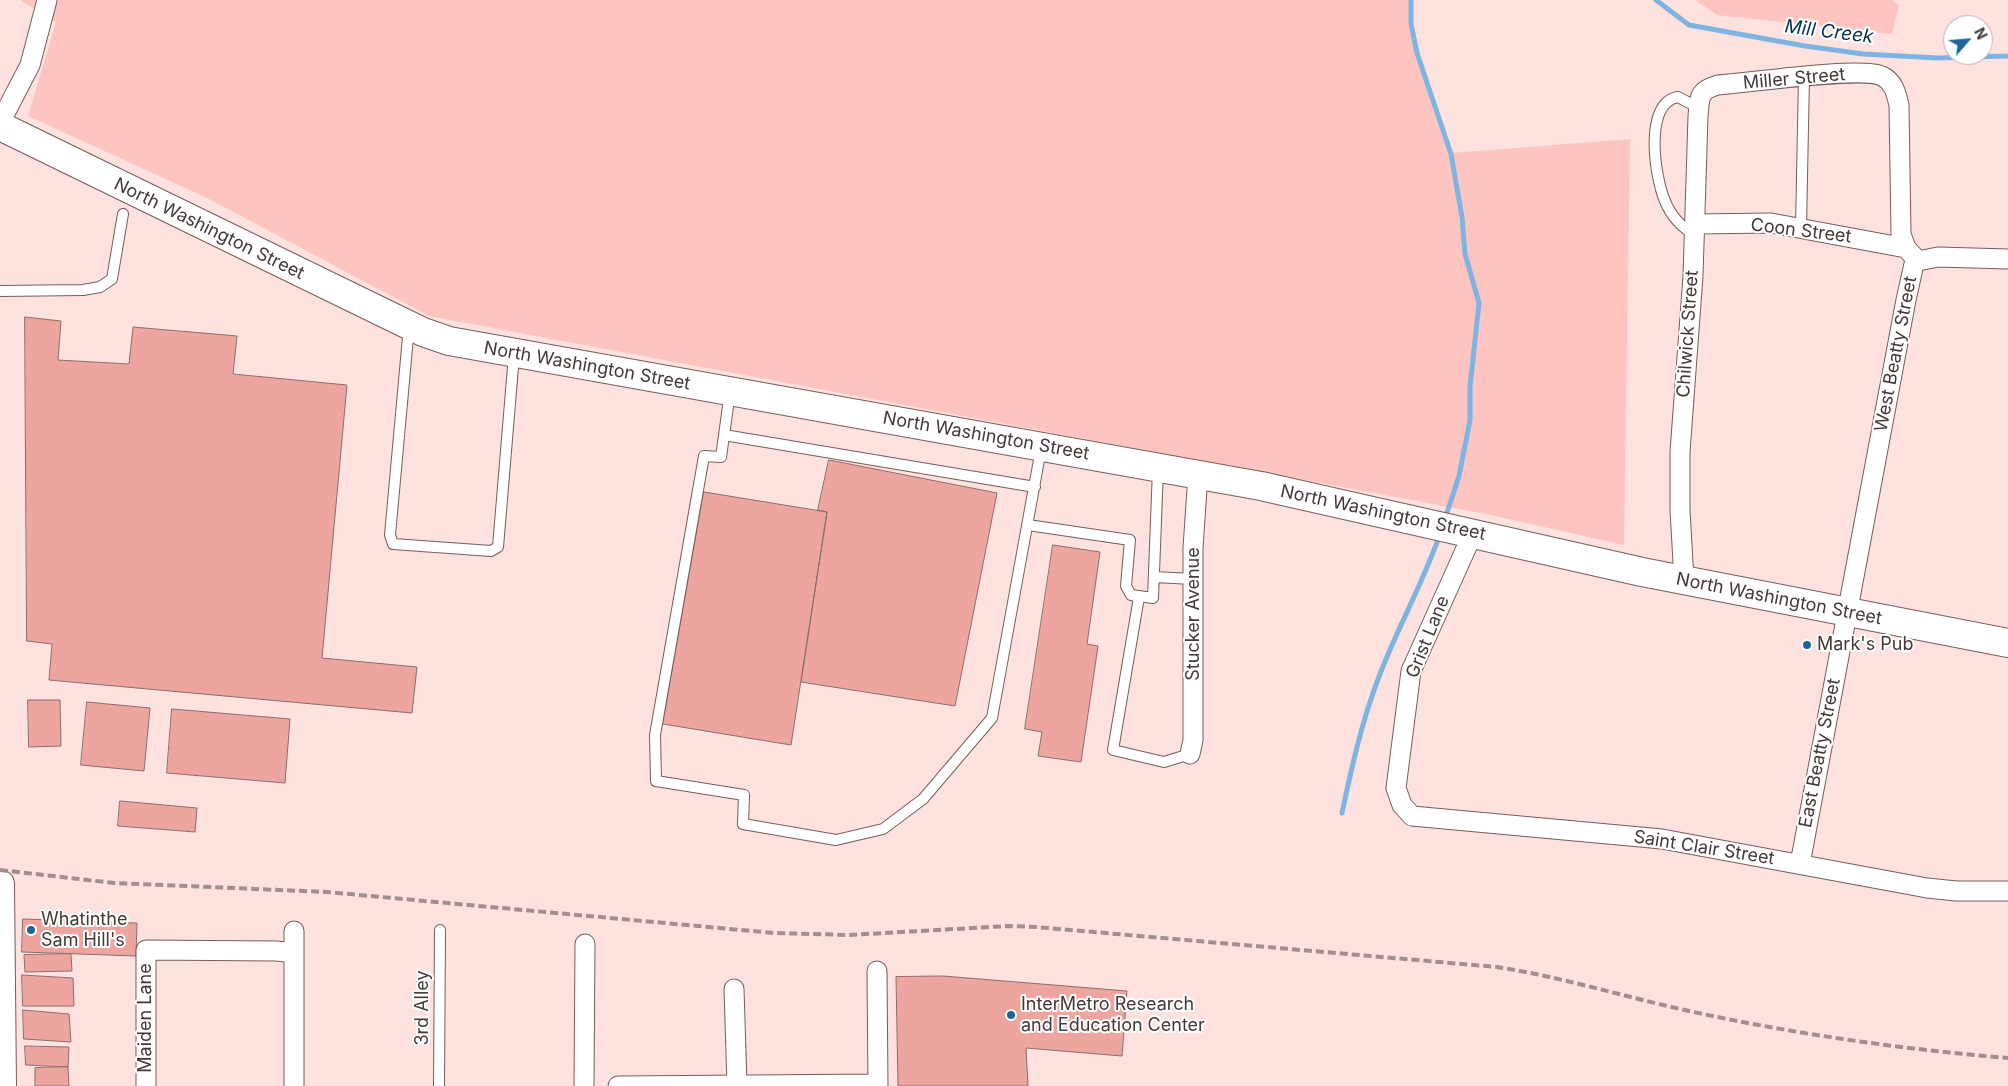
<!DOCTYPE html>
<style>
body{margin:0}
#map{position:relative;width:2008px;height:1086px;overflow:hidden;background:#fde2df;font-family:Inter,sans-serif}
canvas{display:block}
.north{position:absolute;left:1943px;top:15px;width:50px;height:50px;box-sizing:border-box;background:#fff;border:1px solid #b5afaf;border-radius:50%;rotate:63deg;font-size:14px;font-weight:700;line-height:20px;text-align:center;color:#453837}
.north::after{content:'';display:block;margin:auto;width:18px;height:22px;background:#1c6699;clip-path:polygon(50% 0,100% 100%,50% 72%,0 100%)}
</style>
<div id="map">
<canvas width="2008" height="1086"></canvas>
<div class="north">N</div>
</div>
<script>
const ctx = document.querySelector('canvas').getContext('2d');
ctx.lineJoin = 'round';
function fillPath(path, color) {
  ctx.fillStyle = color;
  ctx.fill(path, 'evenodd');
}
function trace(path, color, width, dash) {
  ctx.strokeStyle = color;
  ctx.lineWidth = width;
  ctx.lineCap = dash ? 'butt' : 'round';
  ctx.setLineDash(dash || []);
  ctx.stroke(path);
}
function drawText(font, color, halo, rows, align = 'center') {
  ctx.font = font + ' Inter,sans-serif';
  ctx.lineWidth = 4;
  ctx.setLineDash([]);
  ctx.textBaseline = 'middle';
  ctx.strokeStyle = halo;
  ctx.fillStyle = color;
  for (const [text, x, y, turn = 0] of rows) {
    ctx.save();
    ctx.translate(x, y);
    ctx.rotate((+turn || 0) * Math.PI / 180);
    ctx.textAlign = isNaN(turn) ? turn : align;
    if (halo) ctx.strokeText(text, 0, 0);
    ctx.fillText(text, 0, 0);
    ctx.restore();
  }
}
const green = new Path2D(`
 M20,0H1411V24L1451,153L1630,139L1624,545L1486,514L429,316L209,199L28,116L56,22Z
 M1695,0H1892L1899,5L1892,34L1717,15Z`);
const stream = new Path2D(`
 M1411,0V24L1417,53L1451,154L1462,217L1465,254L1479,303L1470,387V420L1459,476L1445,519
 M1656,0L1689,25L1805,46L1863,54L1938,58L2008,56
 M1342,813C1352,766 1362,720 1380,674C1398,627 1423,583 1440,534`);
const building = new Path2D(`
 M25,317L61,321L58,360L129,364L133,327L237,336L233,374L347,385L322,658L417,667L412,713L49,680L52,644L27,641Z
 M829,460L997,493L955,706L801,682L827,512L818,510Z
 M704,492L827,512L791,745L663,724Z
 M1053,545L1100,552L1087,644L1098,646L1081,762L1038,756L1042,732L1025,729Z
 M28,700H60L61,746L29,747Z
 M87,702L150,708L144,771L81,765Z
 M172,709L290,719L285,783L167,773Z
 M120,801L197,808L195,832L118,826Z
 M23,919L137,923L136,956L22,952Z
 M71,954L72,971L25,972L24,955Z
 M22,975L73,978L74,1006H23Z
 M943,976L1127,991L1122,1056L1026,1048L1028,1086H898L896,977Z
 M23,1010L69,1014L71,1042L24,1039Z
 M25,1046L69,1047L68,1067L26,1065Z
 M68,1067L69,1086H35V1068Z`);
const lane = new Path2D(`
 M1801,227L1804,77
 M1695,235C1681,227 1671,216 1665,201C1655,178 1643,103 1678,97L1699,108
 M0,291L83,290L100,287L112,279L123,214
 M409,326L390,535L393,544L491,551L498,547L514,355
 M730,392L721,457L704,456L655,735L656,781L744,795L743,824L836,840L883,829L923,799L992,718L1041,449
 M724,435L1035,487
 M1028,525L1130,540L1126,586L1131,595L1153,598L1158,469
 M1154,577L1193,579
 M1139,597L1113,750L1164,762L1190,754
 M439,1086L440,930`);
const street = new Path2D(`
 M0,123L30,65L47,0
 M1695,224L1771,223L1906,248
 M1918,261L1938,257L2008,259
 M1473,533L1411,671L1396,788L1402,805L1412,816L1662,839L1927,888L1956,891H2008
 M1684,580L1680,510V452L1693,276L1698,116C1700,96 1698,91 1718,85C1749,83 1861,66 1882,76C1894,82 1896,93 1899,105L1901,234L1906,248L1918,261
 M1190,754L1193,740V548L1198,474
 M1800,864L1906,300L1914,264L1918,261
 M294,931V1086
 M877,971L878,1086
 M734,989L737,1085
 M146,1086V950L276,951L294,953
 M584,1086L585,944
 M618,1086L878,1084`);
const secondary = new Path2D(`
 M0,126L423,332L449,341L1261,486L1642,572L2008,643
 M0,884L2,1086`);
const rail = new Path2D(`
 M0,870L114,883L327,892L774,933L849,935L1008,926L1036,927L1497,967C1562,977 1625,997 1689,1011C1795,1034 1900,1049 2008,1058`);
const markers = [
 [1807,645,5,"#1c6699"],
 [31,930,5,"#1c6699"],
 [1011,1015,5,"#1c6699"]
];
const streetNames = [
 ["Miller Street",1794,79,-5],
 ["North Washington Street",209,229,26],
 ["Coon Street",1801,231,7],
 ["Chilwick Street",1688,334,-86],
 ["West Beatty Street",1896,354,-79],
 ["North Washington Street",587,366,10],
 ["North Washington Street",986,436,10],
 ["North Washington Street",1383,513,12],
 ["North Washington Street",1779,599,11],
 ["Stucker Avenue",1194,614,-90],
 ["Grist Lane",1428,637,-68],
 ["East Beatty Street",1820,753,-79],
 ["Saint Clair Street",1704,848,9],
 ["3rd Alley",423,1008,-90],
 ["Maiden Lane",146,1018,-90]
];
const poiNames = [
 ["Mark's Pub",1817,645],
 ["Whatinthe",41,920],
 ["Sam Hill's",41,941],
 ["InterMetro Research",1021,1005],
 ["and Education Center",1021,1026]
];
const waterNames = [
 ["Mill Creek",1829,32,7]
];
fillPath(green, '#fec5c0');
trace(stream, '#7db4e2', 5);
fillPath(building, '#eea59f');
trace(building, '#8b6e6b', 1);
trace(lane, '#795c5a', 12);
trace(street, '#795c5a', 21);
trace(secondary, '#795c5a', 30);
trace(lane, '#fff', 10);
trace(street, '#fff', 19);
trace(secondary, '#fff', 28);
trace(rail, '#a28e8c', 4, [8, 4]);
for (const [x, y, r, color] of markers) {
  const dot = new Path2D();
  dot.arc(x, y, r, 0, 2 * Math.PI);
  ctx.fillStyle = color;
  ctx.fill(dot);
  trace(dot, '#fff', 2);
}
drawText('18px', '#453837', '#fff', streetNames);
drawText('18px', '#453837', '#fff', poiNames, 'left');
drawText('italic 19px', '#05314f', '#fff', waterNames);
</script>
